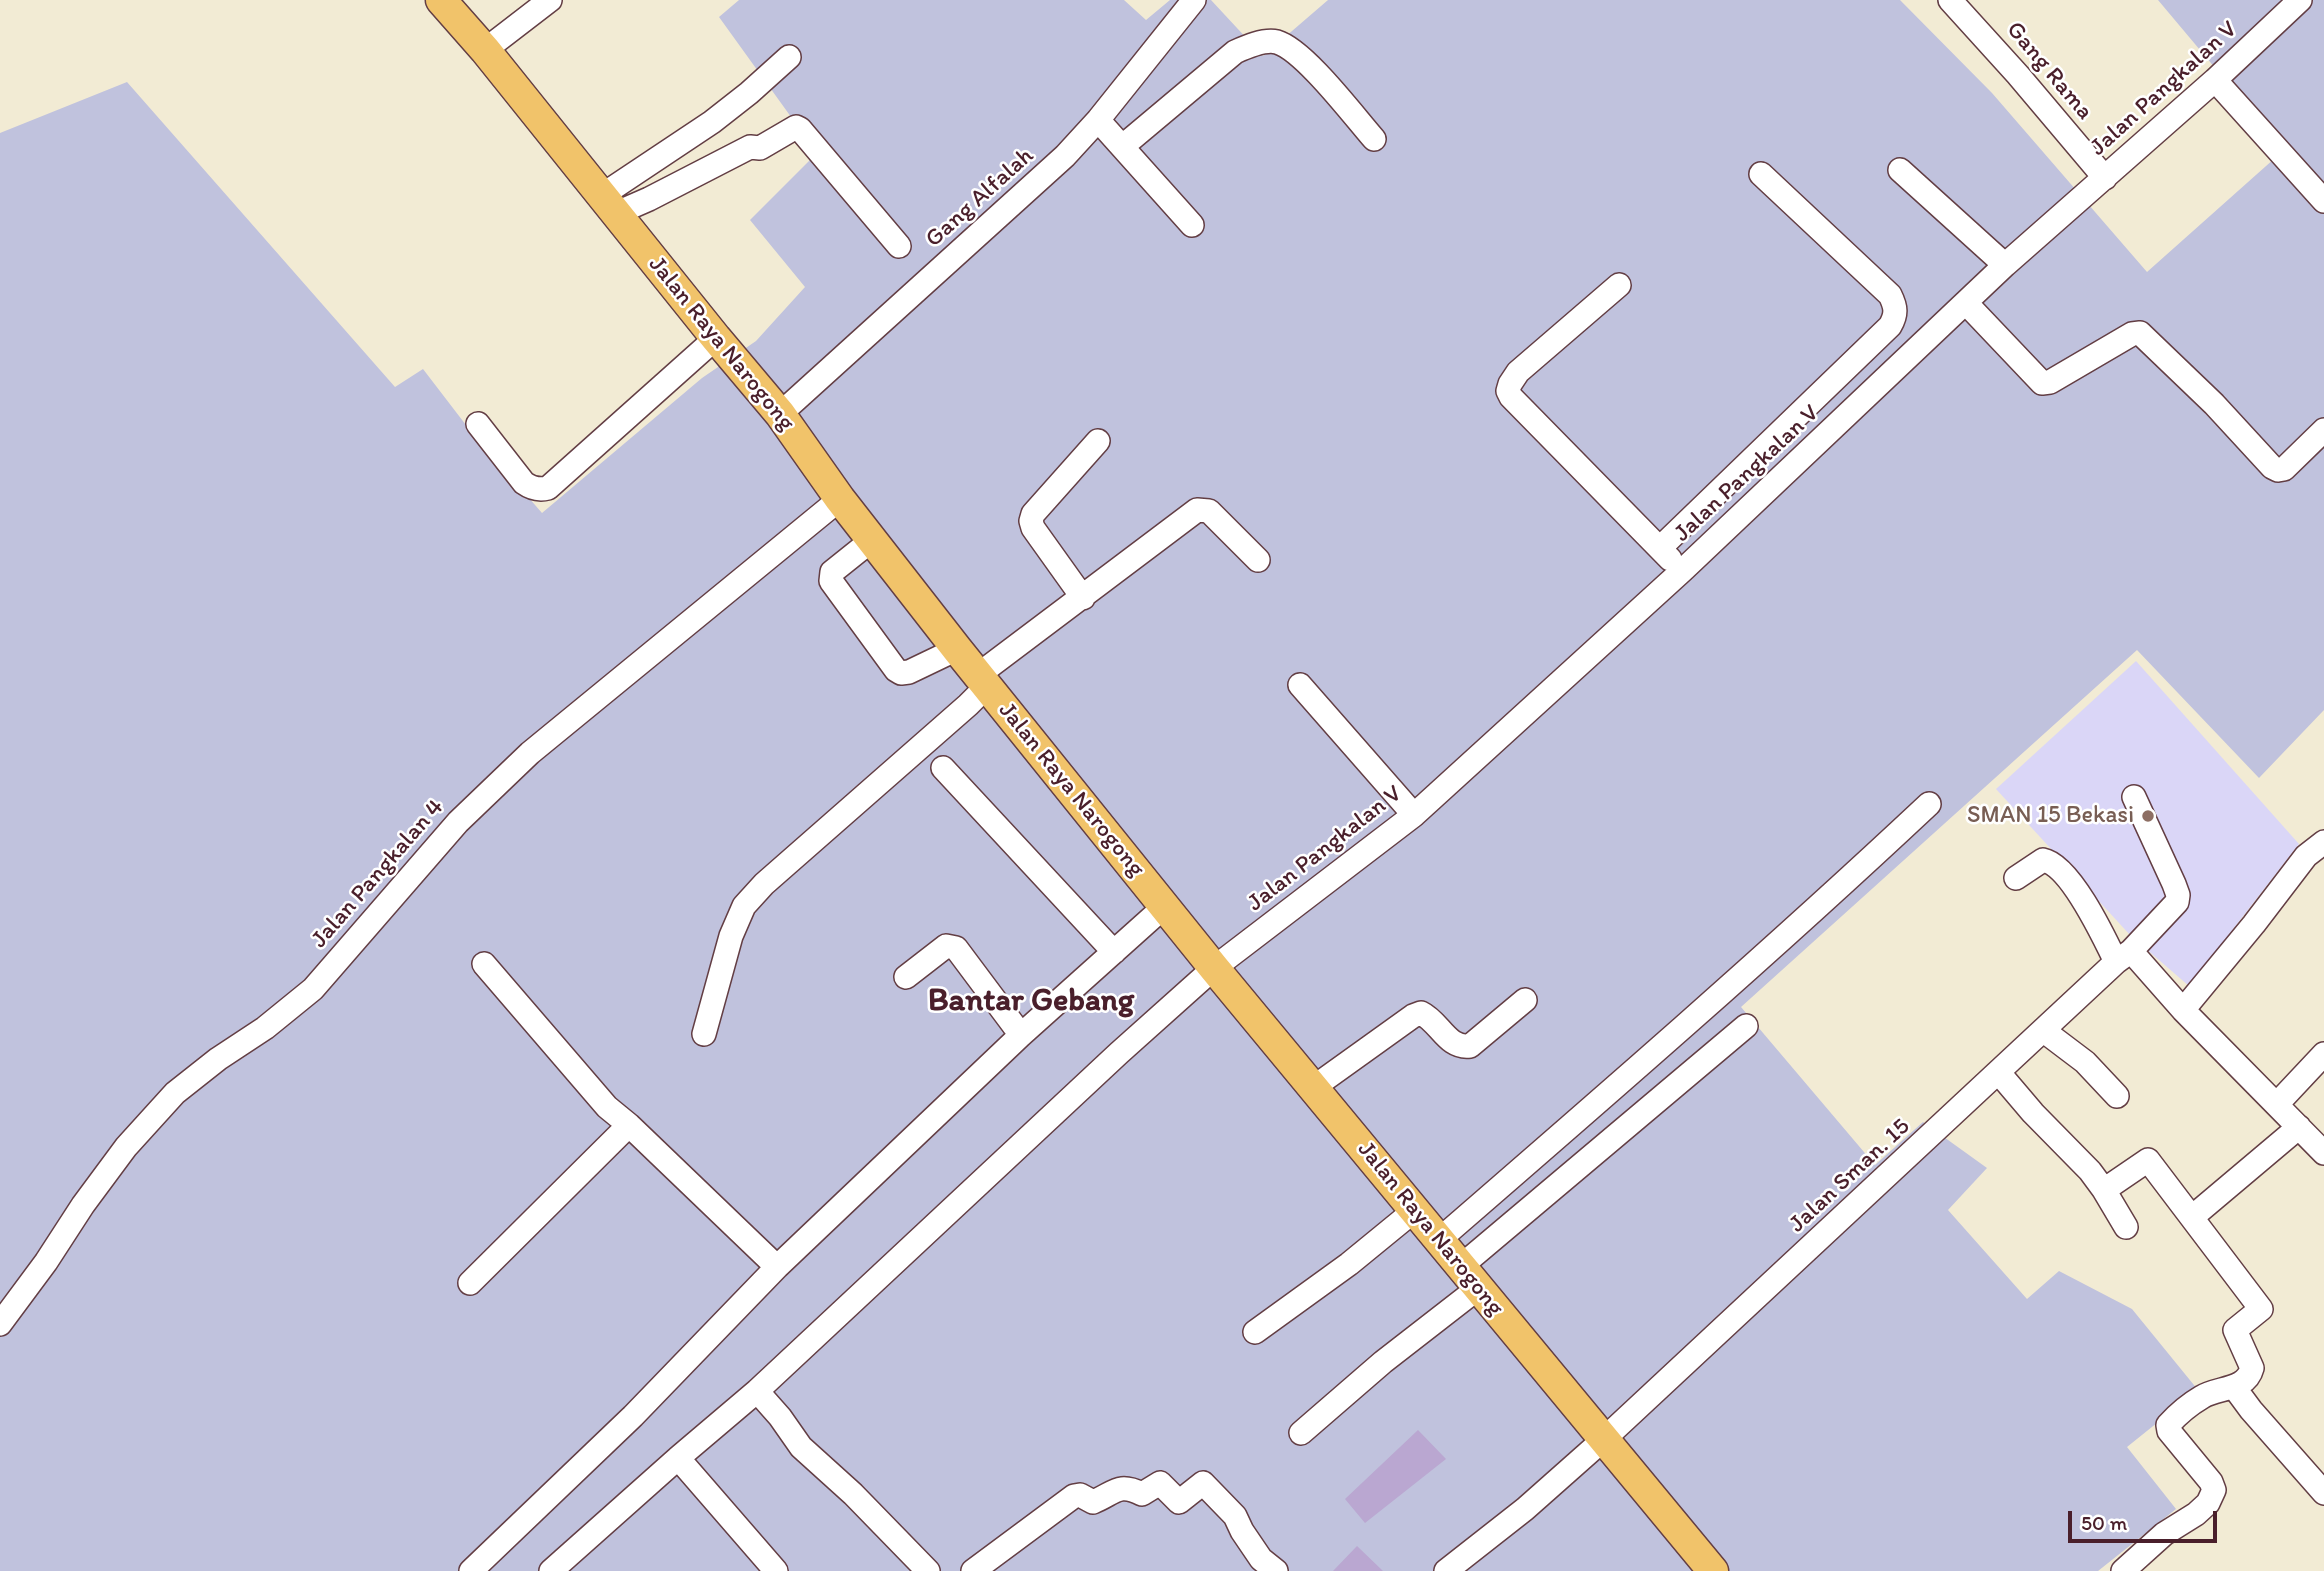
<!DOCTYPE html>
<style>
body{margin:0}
#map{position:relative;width:2324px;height:1571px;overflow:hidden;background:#f2ebd4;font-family:Itim,sans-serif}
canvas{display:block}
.scale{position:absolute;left:2068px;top:1511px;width:149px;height:32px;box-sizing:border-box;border:4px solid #4a1f2b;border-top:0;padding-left:9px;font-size:21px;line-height:24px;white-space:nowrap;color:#4a1f2b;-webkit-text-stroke:5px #fff;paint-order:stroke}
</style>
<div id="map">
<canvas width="2324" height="1571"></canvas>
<div class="scale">50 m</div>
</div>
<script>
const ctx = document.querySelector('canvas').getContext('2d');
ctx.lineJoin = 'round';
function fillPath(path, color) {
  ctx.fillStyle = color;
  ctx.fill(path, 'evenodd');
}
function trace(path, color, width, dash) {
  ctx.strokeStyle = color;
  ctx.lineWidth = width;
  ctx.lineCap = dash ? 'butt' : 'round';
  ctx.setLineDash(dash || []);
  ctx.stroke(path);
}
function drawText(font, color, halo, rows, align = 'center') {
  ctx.font = font + ' Itim,sans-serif';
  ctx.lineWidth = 5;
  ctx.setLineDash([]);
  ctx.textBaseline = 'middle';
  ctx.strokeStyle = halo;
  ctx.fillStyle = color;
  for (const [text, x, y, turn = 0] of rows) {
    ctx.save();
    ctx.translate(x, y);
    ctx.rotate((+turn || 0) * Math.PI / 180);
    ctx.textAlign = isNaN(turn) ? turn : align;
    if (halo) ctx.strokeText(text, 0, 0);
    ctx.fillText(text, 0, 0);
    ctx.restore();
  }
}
const built = new Path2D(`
 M2136,661L2299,844L2189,986L2130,935L1996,789Z`);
const industrial = new Path2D(`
 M739,0H1124L1146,20L1170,0H1211L1263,56L1328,0H1900L1992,93L2147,272L2284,150L2158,0H2324V710L2259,778L2137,650L1741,1007L1875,1165L1923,1122L1987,1168L1948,1210L2027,1299L2059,1271L2132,1309L2198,1390L2127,1447L2176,1509L2098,1571H0V133L127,82L395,387L423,369L469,429L542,513L702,378L756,341L805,287L750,220L817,153L719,17Z`);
const building = new Path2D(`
 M1418,1430L1446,1459L1365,1523L1345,1499Z
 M1357,1546L1383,1571H1333Z`);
const minor = new Path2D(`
 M1950,0L2018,75L2105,178
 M485,50L550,0
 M2215,80L2324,201
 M1098,120L1192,225
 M1123,146L1235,52C1246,47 1264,39 1277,42C1304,50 1353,115 1374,139
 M1900,170L2005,265
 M601,196L712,122L749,93L789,57
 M617,213L649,199L750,147L760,148L796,127L800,129L899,246
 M1619,285L1518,372L1510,384L1508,391L1511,397L1670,559
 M1966,303L2042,383L2050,382L2132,334L2140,333L2214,404L2272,467L2278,470L2284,469L2324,430
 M780,414L1065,156L1098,120L1194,0
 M478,424L524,483C531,488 540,490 548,488L716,338
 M872,540L832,572L831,581L896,670L901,673L909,672L957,649
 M1660,548L1890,326C1897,314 1896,307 1890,295L1761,174
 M1083,598L1033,528L1031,521L1033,514L1098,441
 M978,675L1197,510L1209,511L1258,560
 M1300,685L1414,815
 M943,768L1114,952
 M2016,878L2043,860C2070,865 2104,937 2116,962
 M2131,951L2183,1010L2324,1153
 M484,964L607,1107L629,1125L777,1267
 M906,977L946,946L956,948L1021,1035
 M2183,1010L2254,924L2306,856L2324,842
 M2044,1031L2085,1062L2117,1096
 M704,1034L731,936L744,906L764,884L968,705L987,686
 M1999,1073L2033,1113L2090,1171L2104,1190L2126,1227
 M1314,1087L1413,1016L1421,1013C1440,1022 1447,1049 1470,1046L1525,1000
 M2277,1104L2324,1054
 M2104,1190L2148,1160L2261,1309L2235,1330L2252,1368C2246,1391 2218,1387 2202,1397C2190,1404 2177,1415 2168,1425L2169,1431L2211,1482L2214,1490L2208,1503L2196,1514L2164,1534L2123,1571
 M2192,1216L2197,1213L2299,1127
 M1439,1240C1604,1097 1769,954 1929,804
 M1460,1267L1746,1026
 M470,1283L629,1125
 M0,1324L46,1262L83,1205L126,1147L175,1093L218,1059L265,1028L313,989L458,822L530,753L840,499
 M1255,1332L1349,1264L1415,1210
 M2234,1387L2251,1410L2324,1493
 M757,1391L780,1417L801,1447L853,1494L928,1571
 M1301,1433L1383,1362L1477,1289
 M678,1458L776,1571
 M471,1571L633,1416L777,1267L1021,1035L1165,906
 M551,1571L678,1458L757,1391L1119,1053L1214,968L1414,815L1683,570L2005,265L2215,80L2300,0
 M973,1571L1074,1496L1080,1495L1093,1502C1115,1493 1118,1482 1142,1494L1160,1483L1179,1502L1203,1483L1235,1516L1242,1531L1261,1559L1276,1571
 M1446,1571L1525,1509L1604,1439L2116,962L2131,951L2177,902L2178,895L2174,884L2134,797`);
const major = new Path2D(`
 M441,0L485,50L716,338L780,414L840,499L957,649L1214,968L1713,1571`);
const markers = [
 [2148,816,7,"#8d6e63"]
];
const streetNames = [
 ["Gang Rama",2049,71,50],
 ["Jalan Pangkalan V",2164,89,-42],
 ["Gang Alfalah",980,198,-42],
 ["Jalan Raya Narogong",721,344,51],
 ["Jalan Pangkalan V",1747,474,-43],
 ["Jalan Raya Narogong",1071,790,51],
 ["Jalan Pangkalan V",1325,849,-38],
 ["Jalan Pangkalan 4",378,874,-49],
 ["Jalan Sman. 15",1850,1176,-43],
 ["Jalan Raya Narogong",1430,1229,51]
];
const educationNames = [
 ["SMAN 15 Bekasi",2134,816]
];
const districtNames = [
 ["Bantar Gebang",1031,1002]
];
fillPath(built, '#dad6f7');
fillPath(industrial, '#c0c2dd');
fillPath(building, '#baa7d1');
trace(minor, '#633e44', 26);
trace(major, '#633e44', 33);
trace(minor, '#fff', 23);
trace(major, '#f1c36a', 30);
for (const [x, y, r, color] of markers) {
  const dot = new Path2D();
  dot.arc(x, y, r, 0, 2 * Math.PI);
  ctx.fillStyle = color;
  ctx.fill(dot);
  trace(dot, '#fff', 2.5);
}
drawText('24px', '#4a1f2b', '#fff', streetNames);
drawText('24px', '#785e54', '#fff', educationNames, 'right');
drawText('bold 32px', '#4a1f2b', '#fff', districtNames);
</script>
